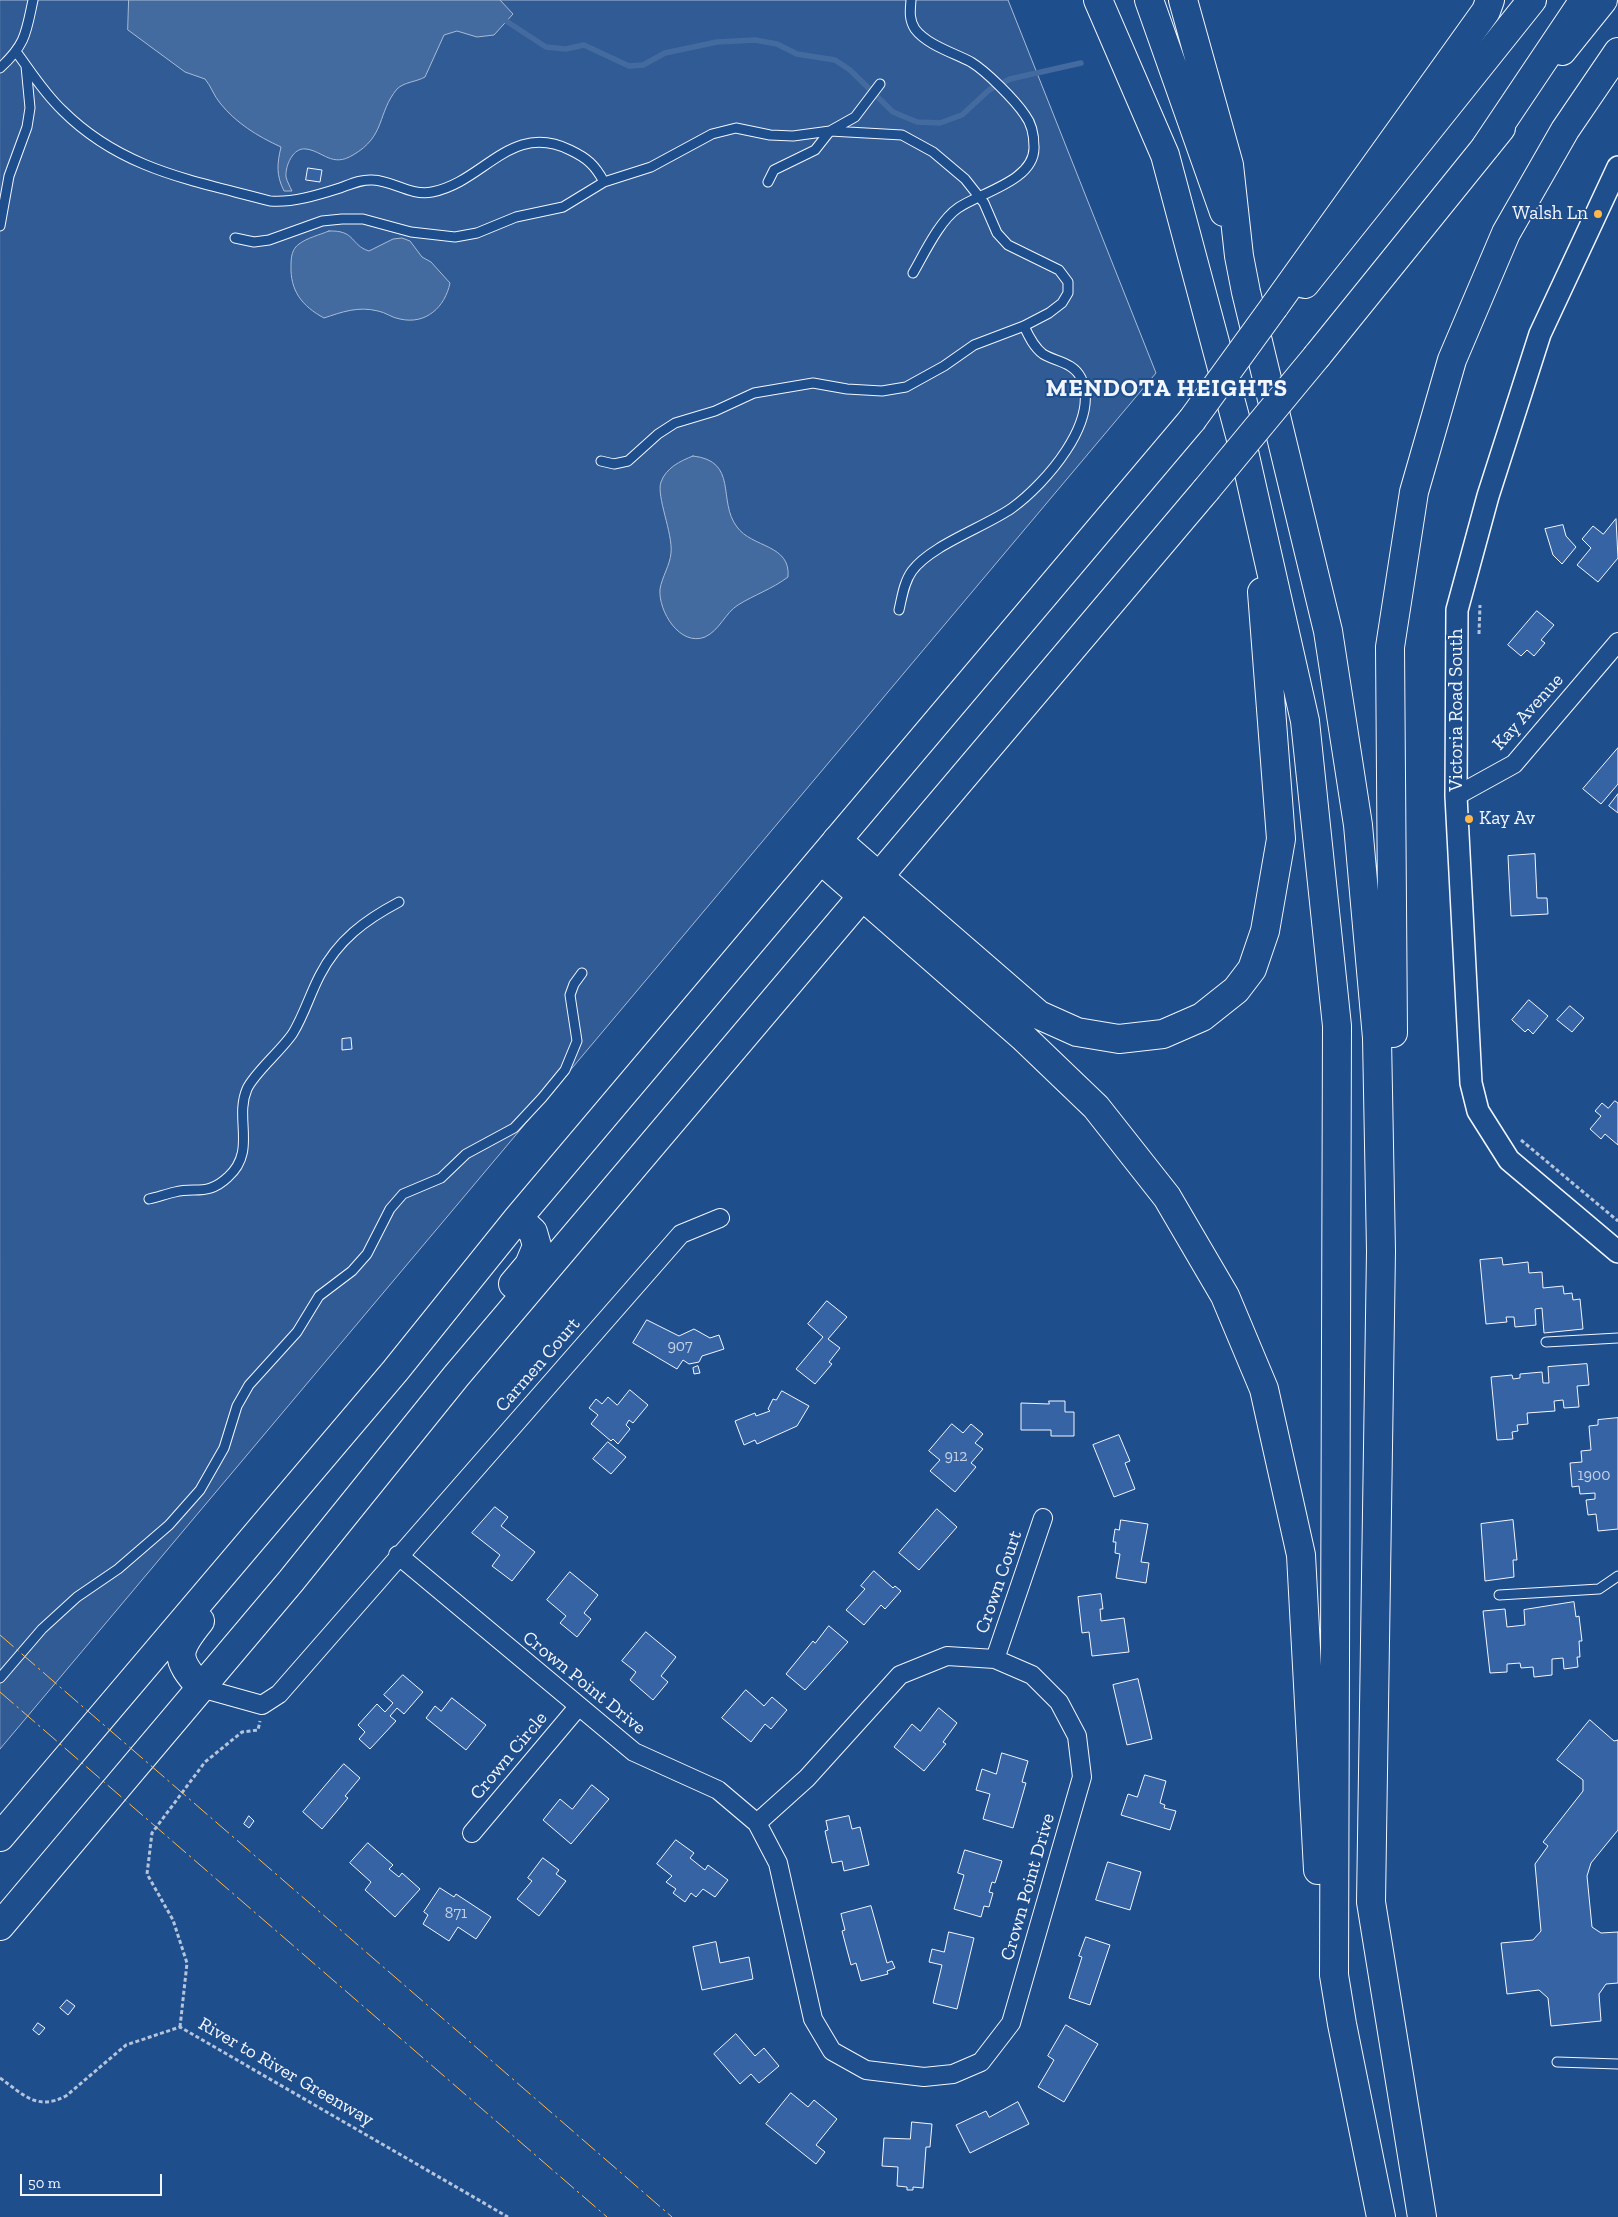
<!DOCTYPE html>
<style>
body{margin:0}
#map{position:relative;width:1618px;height:2217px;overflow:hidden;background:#1f4e8c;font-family:"Zilla Slab",serif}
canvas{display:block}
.scale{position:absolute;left:20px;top:2174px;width:142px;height:22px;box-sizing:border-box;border:2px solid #f2f6ff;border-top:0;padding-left:6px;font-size:15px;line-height:18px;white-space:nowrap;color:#f2f6ff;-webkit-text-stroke:4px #1f4e8c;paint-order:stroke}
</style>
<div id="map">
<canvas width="1618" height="2217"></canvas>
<div class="scale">50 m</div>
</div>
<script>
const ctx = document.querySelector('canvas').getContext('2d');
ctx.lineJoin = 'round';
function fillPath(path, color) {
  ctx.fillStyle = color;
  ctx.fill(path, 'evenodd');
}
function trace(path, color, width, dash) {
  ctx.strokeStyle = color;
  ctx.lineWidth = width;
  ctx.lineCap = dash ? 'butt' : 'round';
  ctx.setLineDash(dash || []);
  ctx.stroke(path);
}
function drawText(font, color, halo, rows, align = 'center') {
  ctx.font = font + ' "Zilla Slab",serif';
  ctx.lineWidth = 4;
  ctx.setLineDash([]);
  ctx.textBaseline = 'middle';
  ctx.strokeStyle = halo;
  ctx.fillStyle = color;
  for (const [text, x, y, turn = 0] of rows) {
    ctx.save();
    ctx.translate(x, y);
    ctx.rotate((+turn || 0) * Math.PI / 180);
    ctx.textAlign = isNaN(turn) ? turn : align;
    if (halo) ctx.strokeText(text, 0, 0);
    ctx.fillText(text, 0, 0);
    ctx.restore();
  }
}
const built = new Path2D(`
 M0,0H1008L1156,373L0,1749Z`);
const water = new Path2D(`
 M129,0H500L513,14L494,35L477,37L457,31L444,35L425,77C416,82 404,82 397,89C377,113 386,136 353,155C332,168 323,151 306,149C293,147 285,166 286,177C287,181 290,187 292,191H284C276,175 277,164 281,147C257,136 236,123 220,103C214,96 211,86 205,79L185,72L128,30Z
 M329,231C356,230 350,245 369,251L393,239L402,238L410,241L422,257L431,262L450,283C445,307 426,325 400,319C392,318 385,312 378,311C358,306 342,312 324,318C302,306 290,291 291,265C291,257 292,249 299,244C307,238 319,235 329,231Z
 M693,456C739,461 717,501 737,527C752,548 791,544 788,577C772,589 754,595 738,605C725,613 720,630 705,637C680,647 658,611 660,589C662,577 670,565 671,553C673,533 656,496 661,482C666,468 680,461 693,456Z`);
const stream = new Path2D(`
 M506,21L546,47L566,49L584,45L629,66L643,65L665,53L717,42L755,40L777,44L797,54L835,60L850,70L893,112L917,122L940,123L962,115L989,90L1010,79L1081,63`);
const building = new Path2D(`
 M308,168L322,170L320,182L306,180Z
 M1616,519L1618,558L1598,582L1577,565L1591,548L1582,539L1593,526L1603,534Z
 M1563,525L1566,536L1576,547L1562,564L1553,555L1545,529Z
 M1537,611L1554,625L1541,640L1545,643L1534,656L1527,650L1521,656L1508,645Z
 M1618,748V784L1601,804L1583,789Z
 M1618,794V813L1609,806Z
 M1535,854L1537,898H1547L1548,914L1511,916L1508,856Z
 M1529,1000L1548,1016L1533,1034L1528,1029L1525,1032L1512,1020Z
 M1570,1006L1584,1018L1572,1032L1557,1020Z
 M351,1038L352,1049L342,1050V1039Z
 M1615,1101L1618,1103V1145L1605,1134L1601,1139L1590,1129L1601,1116L1595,1111L1602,1103L1608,1108Z
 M1502,1258L1503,1265L1528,1262L1529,1273L1542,1272L1543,1288L1563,1286L1564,1294L1572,1293L1573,1300L1580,1299L1583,1329L1544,1333L1542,1308L1535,1309L1536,1325L1515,1327L1514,1317H1506L1507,1322L1486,1324L1480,1260Z
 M827,1301L847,1317L828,1339L840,1348L829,1362L832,1364L815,1384L796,1369L823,1337L808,1324Z
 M647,1320L679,1336L694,1329L710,1338L719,1335L724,1349L702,1356L699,1362L689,1364L683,1360L677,1369L633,1343Z
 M1587,1364L1589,1385L1577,1386L1579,1407L1564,1408L1563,1400L1554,1401L1555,1411L1527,1413L1528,1424L1517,1425L1518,1431L1512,1432L1513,1439L1497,1440L1491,1377L1512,1375L1513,1379L1520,1378V1374L1542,1372L1543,1383H1549L1548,1367Z
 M698,1366L700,1373L694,1374L693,1368Z
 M630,1390L648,1405L633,1423L629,1420L626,1425L630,1429L618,1444L613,1439L611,1441L591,1424L598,1415L589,1408L596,1399L602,1404L608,1397L617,1405Z
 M782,1391L809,1406L797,1426L757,1444L755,1440L744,1445L735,1421L755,1413L756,1416L770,1411L768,1409L773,1399L776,1400Z
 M1049,1401H1065V1412H1074V1436H1051V1430H1021V1403L1049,1404Z
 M1618,1418V1529L1598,1531L1596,1514L1588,1515L1586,1500L1595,1499V1493L1580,1494L1579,1486L1572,1487L1570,1463L1582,1462L1581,1451L1591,1450L1589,1426L1598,1425V1420Z
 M952,1424L963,1433L971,1424L983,1434L975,1443L983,1449L971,1463L976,1467L955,1492L930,1471L940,1460L929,1451Z
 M1119,1435L1130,1461L1125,1463L1135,1489L1114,1497L1093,1445Z
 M608,1442L626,1457L611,1474L593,1459Z
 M495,1507L508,1517L501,1526L535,1552L512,1581L492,1566L500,1555L472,1533Z
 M937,1509L957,1527L919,1570L899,1553Z
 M1121,1520L1148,1524L1141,1562L1149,1563L1146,1583L1116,1578L1120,1554L1115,1553L1116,1542H1113L1115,1529L1119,1530Z
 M1513,1520L1517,1560H1513L1514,1577L1485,1581L1481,1524Z
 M874,1571L893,1588L895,1586L901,1591L885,1609L881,1605L864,1625L846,1610L865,1589L861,1586Z
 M570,1572L598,1595L584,1613L591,1619L577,1637L560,1623L566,1616L547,1600Z
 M1101,1594L1103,1609H1100L1101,1621L1124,1618L1129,1652L1092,1656L1089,1632L1082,1633L1078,1597Z
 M1574,1602L1576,1617L1579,1616L1582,1641H1579L1580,1657H1577L1578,1667L1564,1669L1563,1658L1552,1659V1675L1534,1677L1533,1667L1521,1668L1520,1663L1507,1664V1672L1490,1673L1483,1611L1505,1609L1507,1627L1525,1625L1524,1610Z
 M829,1626L848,1642L805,1690L786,1674L813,1641L815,1643Z
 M646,1632L676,1657L661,1676L668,1682L653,1700L630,1680L636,1672L622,1661Z
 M403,1675L423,1692L404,1714L397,1708L390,1716L396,1721L370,1749L359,1739L365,1732L358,1725L377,1704L385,1712L393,1703L384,1695Z
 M1138,1679L1152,1739L1127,1745L1113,1685Z
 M746,1690L764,1706L772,1697L787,1710L771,1729L765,1724L751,1742L722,1718Z
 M452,1698L486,1725L466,1750L426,1718L435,1706L441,1711Z
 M939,1708L957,1723L943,1742L946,1744L924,1771L894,1747L912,1724L920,1731Z
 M1590,1720L1614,1741L1618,1740V1830L1591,1863L1587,1876L1592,1927L1601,1933L1618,1932V1983L1606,1984L1599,1994L1601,2021L1551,2026L1548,1998L1539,1990L1507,1994L1501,1943L1533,1940L1541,1931L1535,1864L1548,1846L1543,1842L1583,1791V1780L1557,1760Z
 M1002,1753L1028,1761L1022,1782L1026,1783L1013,1828L983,1819L990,1794L976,1790L982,1769L996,1774Z
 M344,1764L360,1778L345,1796L348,1798L322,1829L303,1812Z
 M1145,1775L1166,1781L1160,1803L1165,1805L1164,1808L1176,1811L1170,1830L1121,1815L1128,1794L1137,1797Z
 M592,1785L609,1799L571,1844L543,1820L560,1799L572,1809Z
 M249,1816L254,1821L249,1828L244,1824Z
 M849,1816L852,1829L860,1827L869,1865L844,1871L842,1861L832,1863L825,1831L828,1830L826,1821Z
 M676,1840L694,1853L690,1858L705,1870L708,1865L728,1880L715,1897L703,1889L696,1897L691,1893L685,1902L673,1893L676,1889L666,1882L672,1876L657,1864Z
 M368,1843L393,1865L389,1869L399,1877L402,1873L420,1889L395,1917L365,1890L371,1882L350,1863Z
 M965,1850L1002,1861L995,1883L992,1882L989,1892L993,1893L989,1907L984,1906L981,1917L954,1909L964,1875L958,1873Z
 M543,1858L559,1870L556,1874L566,1881L539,1916L517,1899L532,1881L528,1878Z
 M1108,1862L1141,1872L1130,1910L1096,1900Z
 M440,1888L454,1897L456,1894L491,1917L476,1939L458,1927L449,1941L423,1924L428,1915L424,1912Z
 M871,1906L887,1963L892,1961L895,1968L887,1971L888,1974L861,1981L856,1963L851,1965L842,1931L845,1930L841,1914Z
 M949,1932L974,1938L957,2009L933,2003L942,1965L929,1962L932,1949L944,1952Z
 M1086,1937L1110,1945L1090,2005L1069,1998L1082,1957L1079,1956Z
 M716,1942L720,1963L749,1957L753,1979L702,1990L693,1947Z
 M67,2000L75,2006L68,2015L60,2008Z
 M38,2023L45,2028L39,2035L33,2030Z
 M1066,2025L1098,2044L1064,2102L1038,2087L1054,2060L1048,2056Z
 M736,2034L755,2056L764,2048L779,2066L759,2083L751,2074L740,2084L714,2054Z
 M791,2093L808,2107L814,2100L837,2119L816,2145L825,2152L816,2164L766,2124Z
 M1018,2102L1029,2124L970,2153L956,2125L986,2111L989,2117Z
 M912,2122L932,2124L930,2147H926L923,2188L913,2187V2190H907V2187L897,2186L898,2167L882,2166L884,2138L910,2139Z`);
const path = new Path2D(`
 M1479,634L1480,605
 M1521,1140L1618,1221
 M180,2027L187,1963L173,1920L147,1874L152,1833L205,1762L242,1732L258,1730L260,1721
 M0,2078C24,2095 37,2111 66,2096L126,2045L180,2027L508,2217`);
const service = new Path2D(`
 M911,0C910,11 909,20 915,29C927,45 954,53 971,62C986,71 1015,100 1025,115C1032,124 1034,136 1034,147C1035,181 979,193 958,208C940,220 924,254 913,273
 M17,53C31,72 44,93 62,110C122,170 192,180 270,201C292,203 318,195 340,188C351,184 361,179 373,180C394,181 410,196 432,192C484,182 511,121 570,150C587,158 595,165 604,182
 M0,68C26,44 26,33 33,0
 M768,182L774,170L815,150L830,131L855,117L880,84
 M0,226L9,176L27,127L30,108L26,66
 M235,238L254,242L269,240L322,221L342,219H363L411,232L455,237L477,233L516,217L563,207L604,182L651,167L712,134L736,128L770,135L793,136L830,131L902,135L933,152L965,179L984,203L997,233L1008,245L1059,270L1068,282V293L1062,303L1049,313L1024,326L974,345L944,366L906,387L882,391L847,389L813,383L754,393L715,411L675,423L658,434L628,461L614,464L601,461
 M899,610C902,597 904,582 912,571C931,545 985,527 1012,508C1045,484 1101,421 1081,378C1073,362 1056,362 1043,354C1034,347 1029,337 1024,326
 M149,1199C158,1197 166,1194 175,1192C196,1187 208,1196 228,1177C257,1151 234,1119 247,1089C254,1073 282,1050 293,1033C304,1015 310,994 320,975C338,940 365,920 399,902
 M1546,1342L1618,1338
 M1499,1595L1599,1589L1618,1576
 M0,1678L42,1629L77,1597L118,1569L169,1525L200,1490L224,1448L237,1406L249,1385L297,1332L319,1296L352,1271L367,1254L390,1209L403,1194L441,1178L466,1154L514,1128L542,1098L565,1070L577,1041L570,995L574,984L582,973
 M1557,2062L1618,2064`);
const minor = new Path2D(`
 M1456,796L1514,764L1618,642
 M398,1555L634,1752L718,1790L757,1823L778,1863L813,2019L832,2051L866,2070L924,2077L953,2074L981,2062L1011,2023L1082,1777L1077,1736L1059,1702L1032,1675L995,1659L947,1656L900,1675L807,1778L757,1823
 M995,1659L1043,1518
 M201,1688L262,1705L279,1694L681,1234L720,1218
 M472,1833L578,1707`);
const tertiary = new Path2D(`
 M1618,167L1540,334L1488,496L1457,610L1456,796L1471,1083L1478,1111L1509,1160L1618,1252`);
const trunk = new Path2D(`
 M1562,51L1603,0
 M1305,284L1532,0
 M1317,356L1501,128
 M513,1284L529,1265L537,1246L533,1232L518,1218
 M200,1621C175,1652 175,1658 201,1688
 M0,1837L395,1371L518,1218L1192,420
 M0,1926L291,1581L457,1375L1206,490`);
const motorway = new Path2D(`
 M1098,0L1165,155L1243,447L1305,721L1337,1026L1334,1975L1342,2024L1381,2217
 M1149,0L1224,212
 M1183,0L1229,165L1239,256L1246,292L1328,631L1358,825L1377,1038L1381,1251L1371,1902L1422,2217
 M1486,146L1584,0
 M1274,307L1486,11L1490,0
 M837,840L1039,1015L1077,1032L1119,1039L1163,1034L1202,1017L1236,990L1252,969L1265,931L1281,839L1262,592
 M821,860L1023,1037L1096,1107L1167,1197L1225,1296L1264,1389L1301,1555L1318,1870
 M1393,1033L1390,647L1414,492L1452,360L1506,233L1565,130L1618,52`);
const trunkBridge = new Path2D(`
 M1206,490L1317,356`);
const motorwayBridge = new Path2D(`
 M1192,420L1274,307`);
const power = new Path2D(`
 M0,1635L672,2217
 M0,1692L607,2217`);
const markers = [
 [1598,214,5,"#ffb74d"],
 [1469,819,5,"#ffb74d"]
];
const numberNames = [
 ["907",680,1346],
 ["912",956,1456],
 ["1900",1594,1475],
 ["871",456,1913]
];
const poiNames = [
 ["Walsh Ln",1588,214],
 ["Kay Av",1479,819,"left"]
];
const streetNames = [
 ["Victoria Road South",1457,710,-90],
 ["Kay Avenue",1528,712,-48],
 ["Carmen Court",538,1365,-49],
 ["Crown Court",999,1582,-71],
 ["Crown Point Drive",584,1683,39],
 ["Crown Circle",509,1756,-50],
 ["Crown Point Drive",1028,1887,-74],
 ["River to River Greenway",286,2072,30]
];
const districtNames = [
 ["MENDOTA HEIGHTS",1167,389]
];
fillPath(built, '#305b95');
trace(built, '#a8bbd7', 1);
fillPath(water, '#446ba0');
trace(water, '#a8bbd7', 1);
trace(stream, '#446ba0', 5.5);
fillPath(building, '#3563a3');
trace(building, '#f2f6ff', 1);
trace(service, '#f2f6ff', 11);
trace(minor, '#f2f6ff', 20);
trace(tertiary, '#f2f6ff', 24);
trace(trunk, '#f2f6ff', 30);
trace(motorway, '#f2f6ff', 30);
trace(path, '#b3c4dc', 3, [4, 2.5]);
trace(service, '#1f4e8c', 9);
trace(minor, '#1f4e8c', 18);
trace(tertiary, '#1f4e8c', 21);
trace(trunk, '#1f4e8c', 28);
trace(motorway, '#1f4e8c', 28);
trace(trunkBridge, '#f2f6ff', 30, []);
trace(motorwayBridge, '#f2f6ff', 30, []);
trace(trunkBridge, '#1f4e8c', 28);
trace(motorwayBridge, '#1f4e8c', 28);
trace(power, '#ffb74d', 1, [18, 4, 2.5, 4]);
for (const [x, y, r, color] of markers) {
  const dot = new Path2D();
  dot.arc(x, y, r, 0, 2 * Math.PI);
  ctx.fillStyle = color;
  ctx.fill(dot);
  trace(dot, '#1f4e8c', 2);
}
drawText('16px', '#c3d1e8', null, numberNames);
drawText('19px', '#f2f6ff', '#1f4e8c', poiNames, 'right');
drawText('19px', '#f2f6ff', '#1f4e8c', streetNames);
ctx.letterSpacing = '1px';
drawText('bold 24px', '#f2f6ff', '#1f4e8c', districtNames);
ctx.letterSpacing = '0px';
</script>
